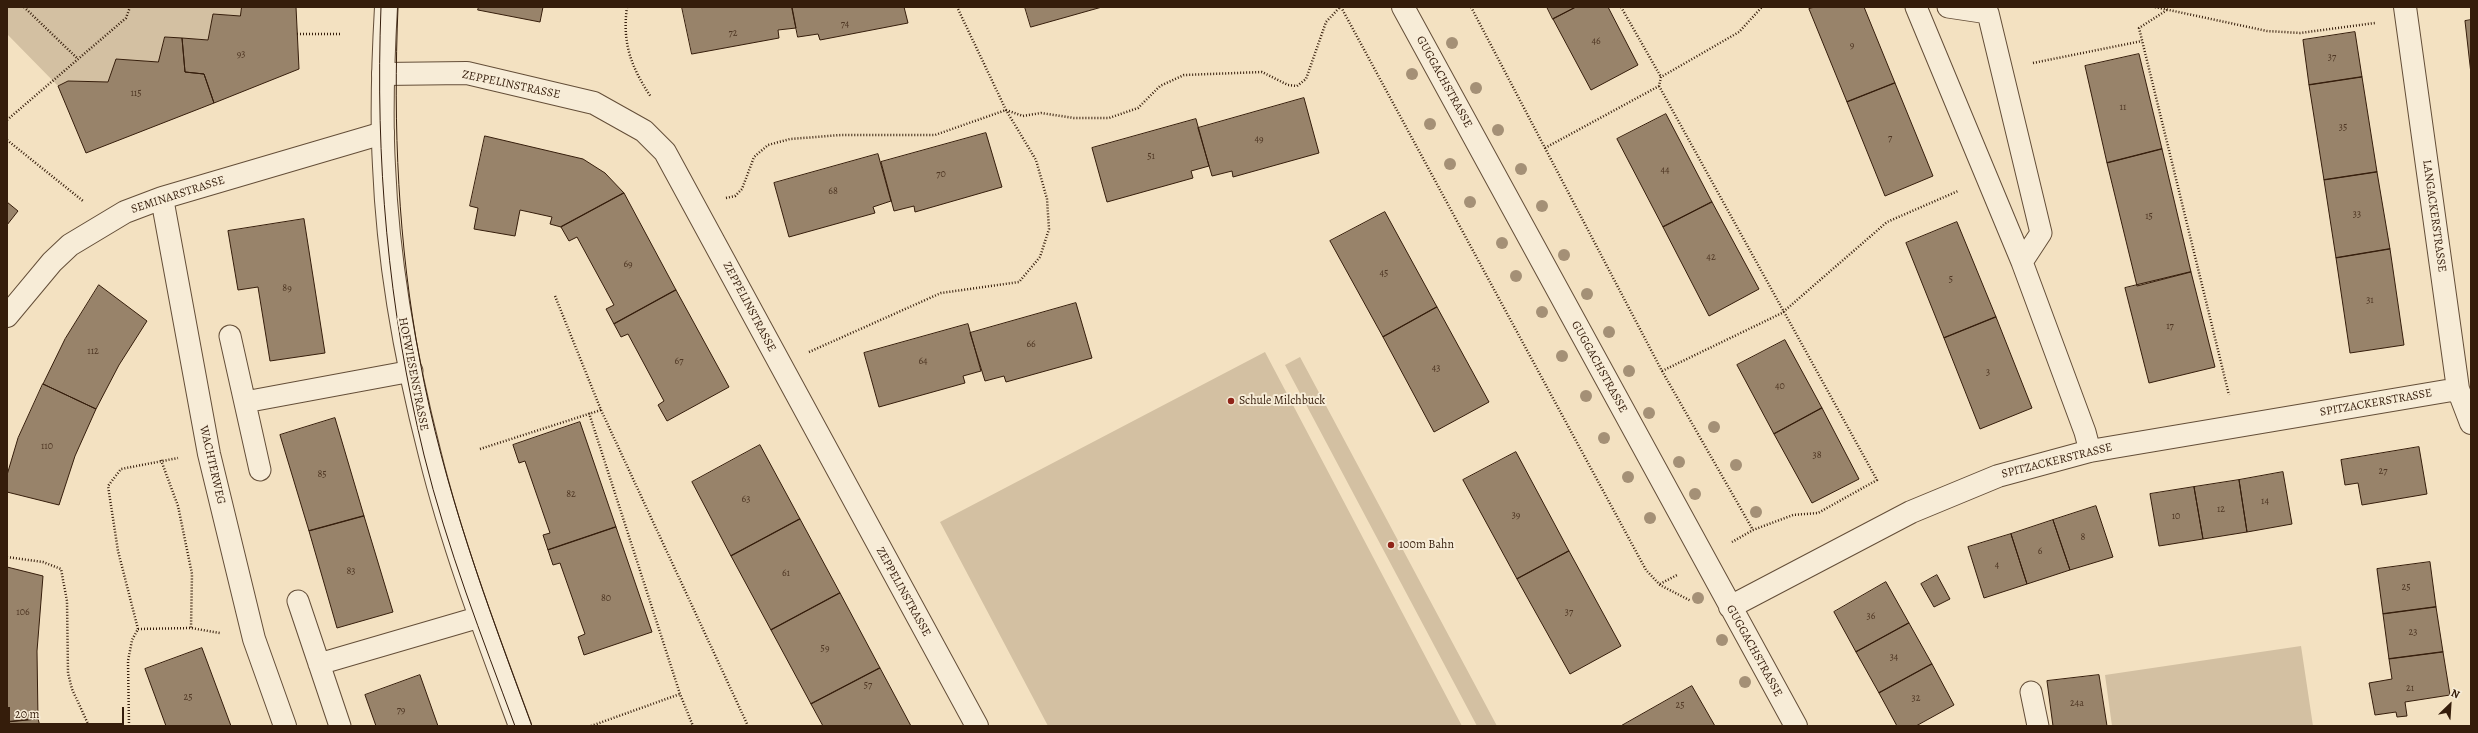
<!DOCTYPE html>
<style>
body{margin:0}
#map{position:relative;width:2478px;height:733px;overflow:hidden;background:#f3e1c1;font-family:Alegreya,serif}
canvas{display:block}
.frame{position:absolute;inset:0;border:8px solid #351d0b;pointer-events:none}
.north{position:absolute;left:2430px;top:685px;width:40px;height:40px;-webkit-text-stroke:3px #f7ecd7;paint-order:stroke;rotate:25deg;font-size:11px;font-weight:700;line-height:16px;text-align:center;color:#351d0b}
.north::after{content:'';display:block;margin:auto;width:14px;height:18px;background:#351d0b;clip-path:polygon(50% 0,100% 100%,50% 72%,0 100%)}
.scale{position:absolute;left:8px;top:707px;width:116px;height:18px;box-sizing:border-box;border:2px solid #351d0b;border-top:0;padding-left:5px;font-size:12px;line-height:14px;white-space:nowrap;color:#351d0b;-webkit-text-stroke:3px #f7ecd7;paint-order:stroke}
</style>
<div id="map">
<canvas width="2478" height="733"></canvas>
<div class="frame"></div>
<div class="north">N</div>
<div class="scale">20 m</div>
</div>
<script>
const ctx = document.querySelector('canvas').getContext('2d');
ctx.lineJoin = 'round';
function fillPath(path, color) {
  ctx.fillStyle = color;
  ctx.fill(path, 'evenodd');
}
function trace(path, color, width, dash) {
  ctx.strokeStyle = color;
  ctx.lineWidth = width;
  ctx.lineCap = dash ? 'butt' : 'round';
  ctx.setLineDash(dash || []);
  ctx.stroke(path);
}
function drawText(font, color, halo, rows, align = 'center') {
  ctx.font = font + ' Alegreya,serif';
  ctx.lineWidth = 4;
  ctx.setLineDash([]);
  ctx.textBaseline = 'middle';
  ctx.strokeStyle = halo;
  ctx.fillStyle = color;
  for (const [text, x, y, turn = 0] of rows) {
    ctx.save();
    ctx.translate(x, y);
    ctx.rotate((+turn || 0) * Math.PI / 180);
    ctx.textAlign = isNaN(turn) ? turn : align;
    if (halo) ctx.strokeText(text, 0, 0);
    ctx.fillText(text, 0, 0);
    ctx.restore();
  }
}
const green = new Path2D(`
 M7,7H242L240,16L213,14L208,40L166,37L158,62L116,59L108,82L68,81L58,86L7,34Z
 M1265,352L1462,726H1048L940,522Z
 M1300,357L1497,726H1477L1285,365Z
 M2301,646L2313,726H2112L2105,675Z`);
const building = new Path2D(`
 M242,7H296L299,69L214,103L204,74L185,72L182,38L208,40L213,14L240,16Z
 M479,7H543L540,22L478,10Z
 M682,7H792L796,28L778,30L779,38L692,54Z
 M792,7H904L908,23L820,40L818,34L798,37Z
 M1025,7H1102L1031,27Z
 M1547,7H1576L1553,19Z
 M1576,7H1608L1638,65L1591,90L1553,19Z
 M1815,7H1864L1895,83L1847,102L1809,9Z
 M2471,20V74L2465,21Z
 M2355,32L2362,77L2309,85L2303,40Z
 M165,37L182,38L185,72L204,74L214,103L86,153L58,86L68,81L108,82L116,59L158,62Z
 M2139,54L2162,149L2107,163L2085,66Z
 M2362,77L2377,172L2324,180L2309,85Z
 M1895,83L1933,176L1885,196L1847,102Z
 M1304,98L1319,153L1233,177L1232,171L1212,176L1198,128Z
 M1666,114L1712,202L1663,227L1617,139Z
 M1196,119L1209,166L1191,171L1193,178L1107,202L1092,148Z
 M986,133L1002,187L915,212L914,206L894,211L881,162Z
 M485,136L583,159L605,173L624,193L561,227L550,224L552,217L520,210L515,236L474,229L478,208L470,206Z
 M2162,149L2191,272L2137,286L2107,163Z
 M878,154L891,201L873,207L875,213L789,237L774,183Z
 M2377,172L2390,249L2336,258L2324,180Z
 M624,193L676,290L614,324L606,309L614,305L577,237L569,241L561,227Z
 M7,202L18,211L7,225Z
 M1712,202L1759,289L1709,316L1663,227Z
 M1385,212L1437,307L1383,337L1330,241Z
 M304,219L325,353L270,361L258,287L238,290L228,231Z
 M1957,222L1996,317L1944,338L1906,243Z
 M2390,249L2404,345L2350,353L2336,258Z
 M2191,272L2215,367L2149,383L2125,288Z
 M99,285L147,321L119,365L96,409L43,384L65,339Z
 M676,290L729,387L667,421L658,405L664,401L628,334L621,337L614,324Z
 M1076,303L1092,358L1006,382L1004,376L985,381L970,333Z
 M1437,307L1489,402L1434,432L1383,337Z
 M1996,317L2032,408L1980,429L1944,338Z
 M968,324L981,371L963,376L965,383L879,407L864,353Z
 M1785,340L1822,408L1774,434L1737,365Z
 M43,384L96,409L75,456L59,505L7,492V475L18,438Z
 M1822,408L1859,479L1812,503L1774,434Z
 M335,418L364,516L309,531L280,435Z
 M580,422L616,527L548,550L543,535L550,533L525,461L519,463L513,445Z
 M760,445L800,519L731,556L692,482Z
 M2419,447L2427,494L2362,505L2358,483L2345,485L2341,460Z
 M1516,452L1569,551L1517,579L1463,480Z
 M2283,472L2292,524L2247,532L2239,480Z
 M2239,480L2247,532L2203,539L2194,487Z
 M2194,487L2203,539L2159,546L2150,494Z
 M2096,506L2113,557L2070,570L2053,520Z
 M364,516L393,612L337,628L309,531Z
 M800,519L840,593L771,630L731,556Z
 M2053,520L2070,570L2027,584L2011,534Z
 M616,527L652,632L584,655L578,637L585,634L560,563L553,565L548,550Z
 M2011,534L2027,584L1984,598L1968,547Z
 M1569,551L1621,646L1570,674L1517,579Z
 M2430,562L2436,607L2383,614L2377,569Z
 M7,567L43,576L37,651L38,719L7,722Z
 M1937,575L1950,599L1934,607L1921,584Z
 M1886,582L1909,623L1856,652L1834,612Z
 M840,593L880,668L811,704L771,630Z
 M2436,607L2443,652L2389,659L2383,614Z
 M1909,623L1932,664L1879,693L1856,652Z
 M202,648L231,726H166L145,669Z
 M2443,652L2450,695L2405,702L2407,716L2397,717L2396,712L2375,715L2369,683L2392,679L2389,659Z
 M1932,664L1954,705L1916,726H1897L1879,693Z
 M880,668L911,726H823L811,704Z
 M420,675L438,726H376L365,695Z
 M2099,675L2107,726H2053L2047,681Z
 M1692,686L1715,726H1621Z
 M38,719L40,726H7V722Z`);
const path = new Path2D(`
 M24,7L78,59
 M627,7C622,43 631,67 651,97
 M1341,7L1646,570L1660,585L1691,601
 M1471,7L1662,371L1753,530
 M1621,7L1661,77
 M2155,7L2267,31L2300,33L2375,23
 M2167,10L2139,28L2229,395
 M297,34H341
 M2033,63L2142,41
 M1659,86L1877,480L1818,513L1793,515L1753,530L1732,542
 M7,120L126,18L130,7
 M7,140L83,201
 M1545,148L1659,86L1661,77L1739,32L1762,7
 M726,198L735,196L742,189L754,157L768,145L790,139L841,135H935L1006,110L1023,116L1041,113L1074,118H1109L1138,108L1160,86L1184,75L1262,72L1288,85L1297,86L1306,79L1326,22L1340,7
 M809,352L941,293L1019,282L1040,257L1049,229L1047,199L1036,160L1006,110L957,7
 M1662,371L1782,313L1887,222L1958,191
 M601,410L748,726
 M589,413L680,694L693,726
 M480,449L601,410L555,296
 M161,460L178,506L192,574L191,628
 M7,557L43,562L61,569L67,601L68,673L72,689L89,726
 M1660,584L1677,575
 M138,629L191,628L220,633
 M129,726L128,661L132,640L138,629L118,551L108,486L121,469L178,458
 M591,726L680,694`);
const service = new Path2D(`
 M1916,7L2022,262L2085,432L2090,451
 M1948,7L1988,13L2041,233L2022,262
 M230,336L260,470
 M245,402L412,371
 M298,601L340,726
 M319,664L480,617
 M2031,692L2038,726`);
const minor = new Path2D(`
 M1403,7L1796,726
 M2405,7L2458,389L2471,423
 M383,74L467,73L594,103L644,131L665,152L977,726
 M162,198L209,454L254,639L285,726
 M7,316L52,262L70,245L125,212L162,198L383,133
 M1730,607L1911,512L1998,476L2090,451L2458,389`);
const tertiary = new Path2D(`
 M386,7C383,60 381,113 384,166C388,263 406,362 430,455C453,548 487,637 520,726`);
const tram = new Path2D(`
 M381,7C375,159 388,308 424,455C447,548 482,637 515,726
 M398,7C393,126 398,244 420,361C443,487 488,607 532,726`);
const trees = [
 [1452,43],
 [1412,74],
 [1476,88],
 [1430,124],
 [1498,130],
 [1450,164],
 [1521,169],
 [1470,202],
 [1542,206],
 [1502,243],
 [1564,255],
 [1516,276],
 [1587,294],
 [1542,312],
 [1609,332],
 [1562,356],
 [1629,371],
 [1586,396],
 [1649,413],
 [1714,427],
 [1604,438],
 [1679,462],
 [1736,465],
 [1628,477],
 [1695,494],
 [1756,512],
 [1650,518],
 [1698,598],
 [1722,640],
 [1745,682]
];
const markers = [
 [1231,401,4,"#8f2418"],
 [1391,545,4,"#8f2418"]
];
const numberNames = [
 ["74",845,25],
 ["72",733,34],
 ["46",1596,42],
 ["9",1852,46],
 ["93",241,55],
 ["37",2332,58],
 ["115",136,94],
 ["11",2123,108],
 ["35",2343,128],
 ["7",1890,139],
 ["49",1259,140],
 ["51",1151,157],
 ["44",1665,171],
 ["70",941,175],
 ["68",833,192],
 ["33",2357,215],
 ["15",2149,217],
 ["42",1711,258],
 ["69",628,265],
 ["45",1384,274],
 ["5",1951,280],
 ["89",287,289],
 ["31",2370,301],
 ["17",2170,327],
 ["66",1031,345],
 ["112",93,352],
 ["67",679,362],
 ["64",923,362],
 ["43",1436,369],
 ["3",1988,373],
 ["40",1780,387],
 ["110",47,447],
 ["38",1817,456],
 ["27",2383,472],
 ["85",322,475],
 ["82",571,495],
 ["63",746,500],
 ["14",2265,502],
 ["12",2221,510],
 ["39",1516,516],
 ["10",2176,517],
 ["8",2083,538],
 ["6",2040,552],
 ["4",1997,566],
 ["83",351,572],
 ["61",786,574],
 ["25",2406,588],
 ["80",606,599],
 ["106",23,613],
 ["37",1569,613],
 ["36",1871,617],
 ["23",2413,633],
 ["59",825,649],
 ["34",1894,658],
 ["57",868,686],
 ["21",2410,689],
 ["25",188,698],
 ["32",1916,699],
 ["24a",2077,704],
 ["25",1680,706],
 ["79",401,711]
];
const streetNames = [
 ["GUGGACHSTRASSE",1444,82,61],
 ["ZEPPELINSTRASSE",511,85,12],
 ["SEMINARSTRASSE",178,195,-18],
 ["LANGACKERSTRASSE",2434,216,82],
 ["ZEPPELINSTRASSE",749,307,62],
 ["GUGGACHSTRASSE",1599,367,61],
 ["HOFWIESENSTRASSE",413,374,79],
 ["SPITZACKERSTRASSE",2376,403,-10],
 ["SPITZACKERSTRASSE",2057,461,-14],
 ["WACHTERWEG",212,465,77],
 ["ZEPPELINSTRASSE",903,592,61],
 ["GUGGACHSTRASSE",1754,651,61]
];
const poiNames = [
 ["Schule Milchbuck",1239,401],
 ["100m Bahn",1399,545]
];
fillPath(green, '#d3c0a2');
fillPath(building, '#98836a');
trace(building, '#351d0b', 1);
trace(service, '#644e38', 23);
trace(minor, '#644e38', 24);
trace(tertiary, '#644e38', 24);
trace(path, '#351d0b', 2.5, [1, 2]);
trace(service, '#f7ecd7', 21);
trace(minor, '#f7ecd7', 22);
trace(tertiary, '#f7ecd7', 22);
trace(tram, '#351d0b', 1);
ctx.fillStyle = '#a49076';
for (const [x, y] of trees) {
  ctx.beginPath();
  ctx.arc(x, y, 6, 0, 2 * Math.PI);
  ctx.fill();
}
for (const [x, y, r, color] of markers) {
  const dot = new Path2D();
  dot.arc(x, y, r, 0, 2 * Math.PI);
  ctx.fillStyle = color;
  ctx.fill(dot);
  trace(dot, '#f7ecd7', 1.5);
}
drawText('10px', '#4e3623', null, numberNames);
drawText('12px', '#351d0b', '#f7ecd7', streetNames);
drawText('12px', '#351d0b', '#f7ecd7', poiNames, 'left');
</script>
